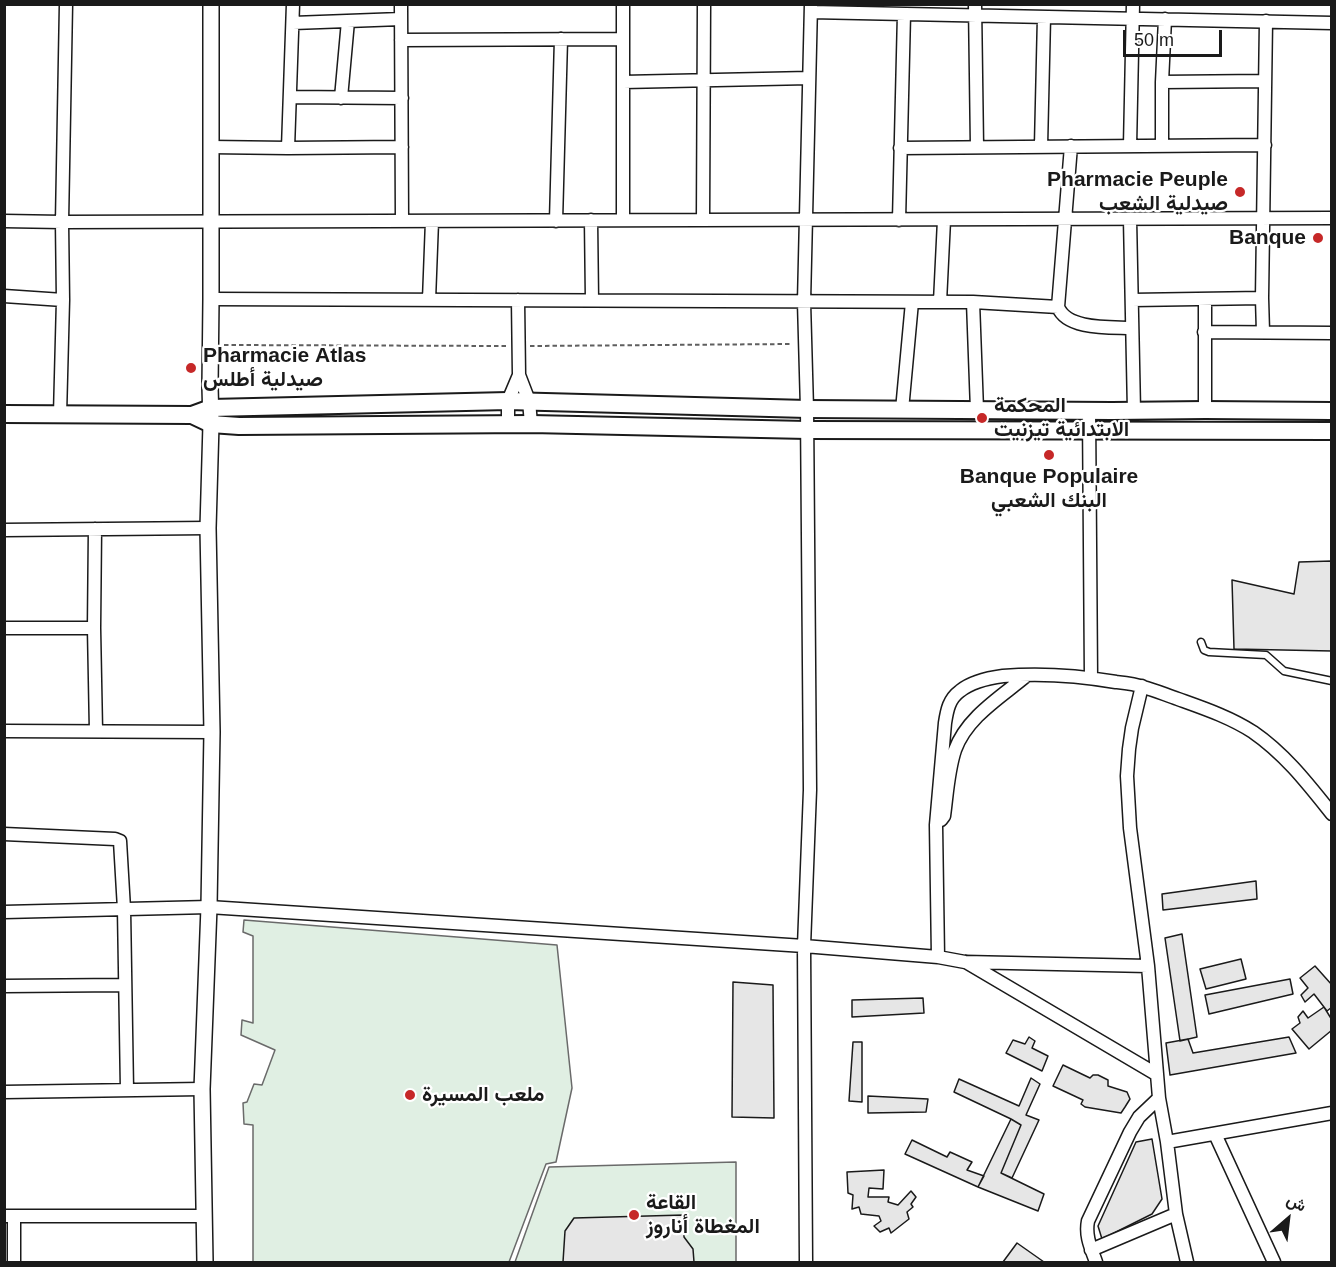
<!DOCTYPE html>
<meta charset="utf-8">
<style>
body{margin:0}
#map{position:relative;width:1336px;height:1267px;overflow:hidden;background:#fff;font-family:Helvetica,Vazirmatn,sans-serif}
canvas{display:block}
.frame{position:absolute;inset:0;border:6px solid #1a1a1a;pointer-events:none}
.north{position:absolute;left:1258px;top:1189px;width:60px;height:60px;-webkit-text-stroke:4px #fff;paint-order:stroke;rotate:28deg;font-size:16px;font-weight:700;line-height:24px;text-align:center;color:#1a1a1a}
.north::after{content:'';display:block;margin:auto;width:21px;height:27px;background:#1a1a1a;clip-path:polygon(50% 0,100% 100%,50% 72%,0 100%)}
.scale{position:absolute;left:1123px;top:30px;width:99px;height:27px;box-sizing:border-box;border:3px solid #1a1a1a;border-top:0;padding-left:8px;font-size:18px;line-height:21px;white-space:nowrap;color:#1a1a1a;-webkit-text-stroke:4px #fff;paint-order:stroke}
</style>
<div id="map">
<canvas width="1336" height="1267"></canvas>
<div class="frame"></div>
<div class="north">ش</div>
<div class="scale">50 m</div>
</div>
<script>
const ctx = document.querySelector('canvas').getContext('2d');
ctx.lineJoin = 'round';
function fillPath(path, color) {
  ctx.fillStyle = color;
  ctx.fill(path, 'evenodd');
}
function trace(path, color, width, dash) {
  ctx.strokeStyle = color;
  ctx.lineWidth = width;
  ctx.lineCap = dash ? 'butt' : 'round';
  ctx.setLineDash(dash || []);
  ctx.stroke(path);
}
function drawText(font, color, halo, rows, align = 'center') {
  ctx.font = font + ' Helvetica,Vazirmatn,sans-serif';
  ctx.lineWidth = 4.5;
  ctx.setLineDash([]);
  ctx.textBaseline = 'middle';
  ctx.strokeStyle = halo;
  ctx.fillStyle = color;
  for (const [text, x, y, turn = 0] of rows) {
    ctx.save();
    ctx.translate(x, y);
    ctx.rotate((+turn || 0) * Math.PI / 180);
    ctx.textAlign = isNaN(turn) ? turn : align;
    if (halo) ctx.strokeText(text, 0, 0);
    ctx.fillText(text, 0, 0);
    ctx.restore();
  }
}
const green = new Path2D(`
 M244,920L557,945L572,1088L556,1162L546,1164L509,1262H253V1125L244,1124L243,1103L247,1102L254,1084L262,1085L275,1050L241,1035L242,1020L253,1023V936L243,932Z
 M736,1162V1262H515L549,1167Z`);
const building = new Path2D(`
 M1332,561V651L1234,649L1232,580L1294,594L1299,562Z
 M1256,881L1257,899L1163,910L1162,894Z
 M1182,934L1197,1037L1180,1041L1165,938Z
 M1241,959L1246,979L1206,989L1200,969Z
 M1315,966L1332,985V1007L1327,1011L1314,994L1305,1002L1301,995L1308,988L1300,978Z
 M1290,979L1293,994L1209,1014L1205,995Z
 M733,982L773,985L774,1118L732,1117Z
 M923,998L924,1013L852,1017V1000Z
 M1324,1007L1332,1020V1030L1309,1049L1292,1029L1300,1023L1298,1017L1303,1011L1308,1018Z
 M1029,1037L1035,1041L1032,1048L1048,1056L1042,1071L1006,1053L1013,1040L1025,1044Z
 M1289,1037L1296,1053L1170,1075L1166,1043L1188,1039L1193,1053Z
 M853,1042H862V1102L849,1101Z
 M1063,1065L1090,1078L1093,1075H1098L1108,1080V1086L1127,1092L1130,1099L1125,1107L1121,1113L1085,1107L1081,1104L1083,1100L1053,1086Z
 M1031,1078L1040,1084L1026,1115L1039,1120L1012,1178L1001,1173L1021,1125L1011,1119L954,1092L959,1079L1019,1106Z
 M868,1096L928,1099L926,1112L868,1113Z
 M1011,1119L1021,1125L1001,1173L1044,1194L1038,1211L978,1187Z
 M1152,1139L1162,1199L1152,1214L1102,1239L1098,1226L1136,1142Z
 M912,1140L947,1157L950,1152L972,1162L967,1170L984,1176L978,1187L905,1154Z
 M884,1170L883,1189L869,1188L868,1197H889L888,1202L898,1205L911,1191L916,1197L911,1204L913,1207L907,1212L909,1219L891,1233L889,1228L880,1232L874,1226L881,1221L879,1216L861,1214L859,1207L852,1209L853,1195L848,1193L847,1172Z
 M684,1215V1237L693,1249L694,1262H563L565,1231L574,1218Z
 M1017,1243L1044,1262H1003Z`);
const path = new Path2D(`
 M224,345L506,346
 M530,346L791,344`);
const service = new Path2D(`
 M1201,642L1204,650L1209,652L1266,655L1284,671L1332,681`);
const minor = new Path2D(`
 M401,4L402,221
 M623,4V220
 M975,4L977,147
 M811,12L1332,23
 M293,23L401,19
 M401,40L623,39
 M623,82L809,78
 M1162,82L1264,81
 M290,97L402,98
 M341,98L348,21
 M1041,146L1044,17
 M1130,146L1133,4
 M1162,146V82L1165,19
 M210,147L288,148L402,147
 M288,148L293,4
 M900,148L1265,145
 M1130,219L1134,411
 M591,220L592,300
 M703,220L704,4
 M899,220L904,14
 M4,221L62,222L1332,218
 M556,221L561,39
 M4,296L63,300
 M211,299L973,302L1058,307C1067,330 1110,327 1131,328
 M1205,299V410
 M429,300L432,221
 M518,300L519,375L529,401L531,424
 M1132,300L1262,298
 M940,302L944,220
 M973,302L977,410
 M1058,307L1071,146
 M1204,332L1332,333
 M1263,332L1262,298L1266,21
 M902,410L912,302
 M1089,411L1091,678
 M60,415L63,300L62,222L66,4
 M508,424V401L519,375
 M95,529L94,628L96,731
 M4,530L208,528
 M4,628H94
 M1142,686L1132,728L1129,749L1127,776L1130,828L1148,966L1159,1098L1167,1142L1176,1214L1187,1262
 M4,731L212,732
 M941,820L944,816C947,794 948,771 955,750C967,717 1001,697 1026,676
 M4,834L115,839L120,841L124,909L127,1090
 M4,912L209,907L804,946L938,957L965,962L1148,966
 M938,957L936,825L945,723C947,710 949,699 960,691C971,682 988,678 1003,676C1038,673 1081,676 1116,682C1125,683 1135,684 1143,687C1155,690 1166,695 1178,699C1203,708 1230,717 1253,732C1285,754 1308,784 1332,814
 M966,962L1156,1074
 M4,986L124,985
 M4,1092L202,1089
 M1215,1134L1274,1262
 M1167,1142L1332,1113
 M4,1216H204
 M14,1216V1262
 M1091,1250L1176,1214
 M806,1262L804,946L810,790L807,409L804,302L811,4
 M1096,1262C1091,1248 1085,1236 1088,1221L1130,1132L1139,1117L1159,1098`);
const tertiary = new Path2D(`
 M205,1262L202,1089L209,907L212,732L208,528L211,424L210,386L211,299V4`);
const secondary = new Path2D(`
 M4,414L192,415L211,408L508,401L807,409L1112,411L1205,410L1332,411
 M192,415L211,424L239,426L531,424L807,430L1332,431`);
const markers = [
 [1240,192,6,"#c62828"],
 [1318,238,6,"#c62828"],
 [191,368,6,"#c62828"],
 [982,418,6,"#c62828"],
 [1049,455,6,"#c62828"],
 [410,1095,6,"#c62828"],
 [634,1215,6,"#c62828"]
];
const poiNames = [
 ["Pharmacie Peuple",1228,180,"right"],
 ["صيدلية الشعب",1228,204,"right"],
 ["Banque",1306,238,"right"],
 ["Pharmacie Atlas",203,356],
 ["صيدلية أطلس",203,380],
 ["المحكمة",994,406],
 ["الابتدائية تيزنيت",994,430],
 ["Banque Populaire",1049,477,"center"],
 ["البنك الشعبي",1049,501,"center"],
 ["ملعب المسيرة",422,1095],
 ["القاعة",646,1203],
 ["المغطاة أناروز",646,1227]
];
fillPath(green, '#e0efe3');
trace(green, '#6a6a6a', 1.5);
fillPath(building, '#e6e6e6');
trace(building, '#1a1a1a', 1.5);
trace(service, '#1a1a1a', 9);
trace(minor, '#1a1a1a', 15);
trace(tertiary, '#1a1a1a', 18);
trace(secondary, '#1a1a1a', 20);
trace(path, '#5f5f5f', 2, [4.5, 3]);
trace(service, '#fff', 6);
trace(minor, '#fff', 12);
trace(tertiary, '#fff', 15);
trace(secondary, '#fff', 16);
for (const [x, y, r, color] of markers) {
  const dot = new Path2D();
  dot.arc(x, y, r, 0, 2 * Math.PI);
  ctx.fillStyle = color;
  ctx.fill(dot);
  trace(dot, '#fff', 2);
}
drawText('bold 21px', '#1a1a1a', '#fff', poiNames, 'left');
</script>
